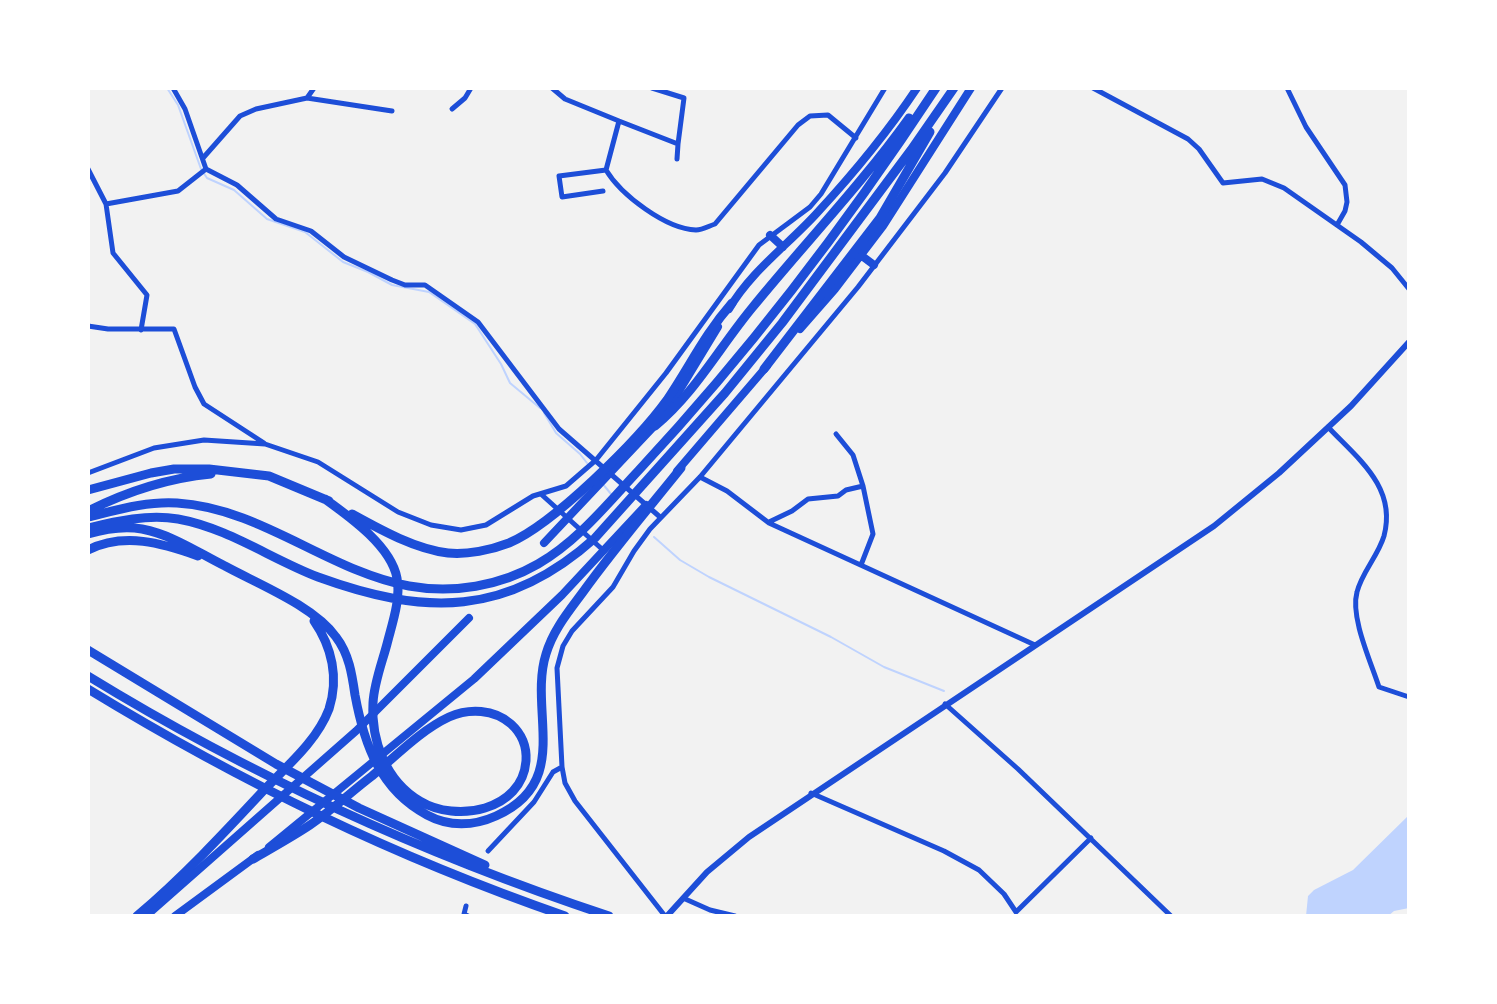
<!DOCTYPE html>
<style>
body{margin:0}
#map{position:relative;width:1497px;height:1004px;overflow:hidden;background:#f2f2f2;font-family:"PT Sans",sans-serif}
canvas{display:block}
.frame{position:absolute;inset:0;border:90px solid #fff;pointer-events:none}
</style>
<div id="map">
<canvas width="1497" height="1004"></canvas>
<div class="frame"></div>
</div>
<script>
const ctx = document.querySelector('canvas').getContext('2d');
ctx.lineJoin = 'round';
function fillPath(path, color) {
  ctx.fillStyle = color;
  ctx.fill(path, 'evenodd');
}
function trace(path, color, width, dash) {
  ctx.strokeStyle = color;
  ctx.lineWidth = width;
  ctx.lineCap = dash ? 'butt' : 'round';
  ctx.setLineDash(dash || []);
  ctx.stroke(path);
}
const water = new Path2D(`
 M1409,815V908L1394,911L1388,916H1306L1308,896L1314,890L1353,870Z`);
const stream = new Path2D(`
 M167,88L178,105L201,169L207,178L234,190L267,219L305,232L343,262L368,272L392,285L429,292L475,324L501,364L510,383L540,408
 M544,413L556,433L580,454L587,463
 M602,483L611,494
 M654,537L680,560L709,577L831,637L884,667L944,691`);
const minor = new Path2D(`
 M173,88L185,109L206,169L237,185L276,219L311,231L344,257L392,280L405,285H425L478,322L559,429L660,517
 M552,88L565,99L619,121L606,170C621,195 666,229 696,230C702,230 709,226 715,224L798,125L810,116L828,115L856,138
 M1093,88L1188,139L1199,149L1223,183L1262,179L1284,188L1361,242L1392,268L1409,289
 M1287,88L1306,127L1345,185L1347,202L1345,211L1337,225
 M307,98L314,88
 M452,109L465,98L471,88
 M619,121L678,144L684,98L652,88
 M203,158L240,116L256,109L307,98L392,111
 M677,159L678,144
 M88,169L106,204L178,191L206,169
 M603,191L562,197L559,176L606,170
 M106,204L113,253L147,295L141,330
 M88,326L108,329H174L195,387L204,404L264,443
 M1328,427C1358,459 1397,487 1384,536C1378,556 1362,572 1357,592C1350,617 1371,662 1379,687L1409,697
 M836,434L853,455L863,486
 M88,473L154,448L204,440L265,444L318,462L398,512L431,525L461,530L486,525L533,496L566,486L596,460L666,373L759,245L810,207L821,194L885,88
 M700,477L727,491L769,523L1035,645
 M542,495L603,550
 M769,522L792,511L808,499L838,496L846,490L863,486L873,534L861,565
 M945,704L1018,769L1171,916
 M811,793L944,851L979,870L1004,894L1016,912L1091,838
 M488,851L534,802L553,772L562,767
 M683,898L710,910L735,916
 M466,906L464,914L468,916
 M665,916L575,801L565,783L562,767L557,668L563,646L572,631L613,587L634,551L650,529L700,477L858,287L945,173L1002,88`);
const tertiary = new Path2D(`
 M667,916L707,872L749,837L1214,526L1279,473L1351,406L1409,342`);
const trunk = new Path2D(`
 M770,235L783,247
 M862,256L874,265
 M729,309C751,271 788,245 817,213C853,174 887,133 917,88
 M800,329L835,289L883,226L971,88
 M667,411L718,327
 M677,471L767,366
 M544,543L658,422
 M269,847L474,679L562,595L646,505
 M146,916L356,731L469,618
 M175,916L258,855`);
const motorway = new Path2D(`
 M764,369L880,218L930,132
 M655,426C695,393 719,348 752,308C804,244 861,185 909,118
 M88,490L151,473L174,469H209L269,476L329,501
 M88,511C126,492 169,478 211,474
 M352,514C381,530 415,549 448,553C467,555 491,550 509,543C554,524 638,440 667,400C690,366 704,335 732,303
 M88,517C117,510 147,501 177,503C261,508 328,571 409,586C453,594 500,586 538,564C578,541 608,503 639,470C749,352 848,222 936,88
 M88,528C117,521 148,514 178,519C228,528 271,559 318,577C425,616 507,617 595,538L725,393L782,323L911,150L954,88
 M88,534C105,529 124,526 142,529C173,535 197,552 225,566C258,584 314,606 336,637C349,654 352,674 355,695C364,744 380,790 427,815C449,827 474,826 496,816C573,782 528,711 546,654C553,630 569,611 583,592C614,549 648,509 681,468
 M88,550C124,532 162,543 198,556
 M88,650L276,764L359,808L485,865
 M88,676C251,776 428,856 609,916
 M88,689C242,783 395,857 565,916
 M253,859C272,848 292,837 310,825C332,810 351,792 372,776C396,756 421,730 449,717C469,708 494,709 511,724C522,734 527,746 526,761C522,811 456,823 420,801C386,781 371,741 373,703C374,683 382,663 387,644C392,624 401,599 397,578C391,546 350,517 325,499
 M137,916C183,877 223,834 264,790C287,766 317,741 329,709C339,678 332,647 314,621`);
fillPath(water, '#bfd3fe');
trace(stream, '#bfd3fe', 2);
trace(minor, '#1d4ed8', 5);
trace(tertiary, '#1d4ed8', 6);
trace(trunk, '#1d4ed8', 8);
trace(motorway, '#1d4ed8', 9);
</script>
